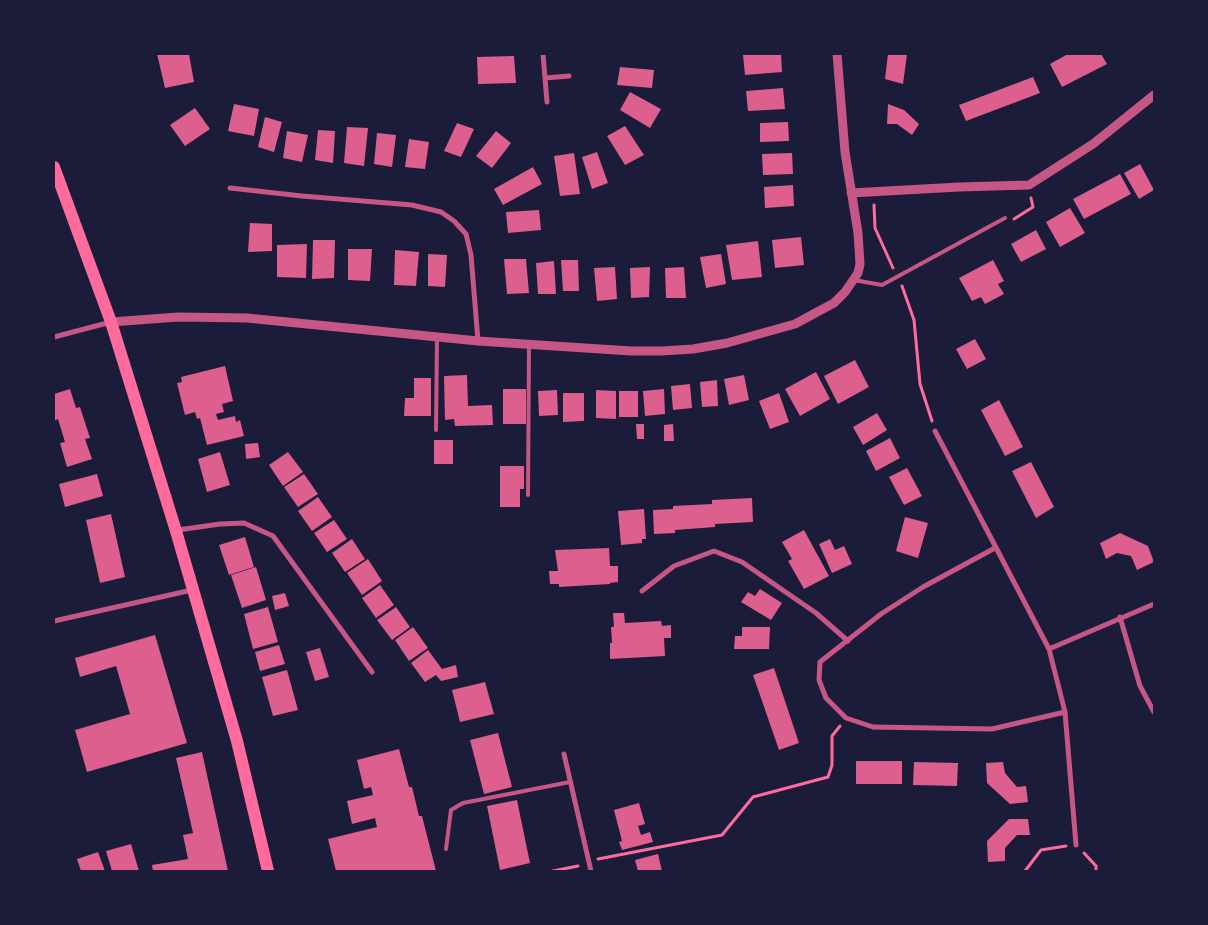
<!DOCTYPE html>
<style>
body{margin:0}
#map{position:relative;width:1208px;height:925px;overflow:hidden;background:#1b1b3a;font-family:Commissioner,sans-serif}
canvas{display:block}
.frame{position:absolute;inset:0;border:55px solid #1b1b3a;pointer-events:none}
</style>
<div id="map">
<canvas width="1208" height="925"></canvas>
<div class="frame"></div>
</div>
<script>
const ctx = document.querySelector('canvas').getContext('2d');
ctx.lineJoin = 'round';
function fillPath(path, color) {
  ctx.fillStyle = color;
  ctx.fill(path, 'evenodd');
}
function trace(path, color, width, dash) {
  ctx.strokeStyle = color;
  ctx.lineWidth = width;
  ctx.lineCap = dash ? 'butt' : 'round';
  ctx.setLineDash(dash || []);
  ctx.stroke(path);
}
const building = new Path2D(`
 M157,54H189L194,82L165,88Z
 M761,54H781L782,72L745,75L743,55Z
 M888,54H907L903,84L885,79Z
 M1068,54H1101L1107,64L1062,87L1050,64Z
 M514,56L516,83L478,84L477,57Z
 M620,67L654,70L652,88L617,85Z
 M1033,77L1040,93L966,121L959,105Z
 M783,88L785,109L748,111L746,91Z
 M630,92L661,109L650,128L620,110Z
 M234,104L259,109L254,136L228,131Z
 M888,104L904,110L919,124L912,135L897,124H887Z
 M195,108L210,129L185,146L170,125Z
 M265,117L282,122L274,152L258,147Z
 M788,122L789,141L760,142V123Z
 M457,123L474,129L461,157L444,151Z
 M625,126L644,155L625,165L607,136Z
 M347,127L368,128L364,166L344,163Z
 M318,130L335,131L333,163L315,160Z
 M287,131L308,135L302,162L283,158Z
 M496,131L511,143L492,168L476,156Z
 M377,133L396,135L392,167L374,164Z
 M409,139L429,142L425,169L405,167Z
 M597,152L608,183L592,189L582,157Z
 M574,153L580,194L560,196L554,156Z
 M792,153L793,174L763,175L762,154Z
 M1140,164L1154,190L1139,199L1124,173Z
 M533,167L542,184L503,205L494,189Z
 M1120,174L1131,194L1084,219L1073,199Z
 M793,185L794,206L765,208L764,187Z
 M1070,208L1085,233L1060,247L1046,222Z
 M539,210L541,230L508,233L506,212Z
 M250,223L272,224V251L248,252Z
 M1036,230L1046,249L1021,262L1011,244Z
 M801,237L804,265L775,268L772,240Z
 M313,240H335L334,278L312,279Z
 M758,241L762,277L732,280L726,245Z
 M307,244L306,278L277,277V245Z
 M348,249H372L370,281L348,280Z
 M395,250L419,252L416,286L394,285Z
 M428,254L447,255L445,287L428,286Z
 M721,254L726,284L706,288L700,257Z
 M504,259H526L529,293L507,294Z
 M561,260H578L579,291H563Z
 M993,260L1004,281L998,284L1004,294L985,304L981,297L972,301L959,278Z
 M554,261L556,294H538L536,263Z
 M615,267L617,299L597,301L594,268Z
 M650,267L649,297L631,298L630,268Z
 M684,267L686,298H666L665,268Z
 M975,339L986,359L967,369L956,349Z
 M855,360L869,387L838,404L824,376Z
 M225,366L233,401L222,404L224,412L216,414L218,420L235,416L236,422L240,420L244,436L207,445L200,418L197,419L195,412L185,415L177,383L182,382L181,377Z
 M816,372L830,399L800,416L785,389Z
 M467,375L468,406L492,405L493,425L455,426L454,419L445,420L444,376Z
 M744,375L749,400L729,405L724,379Z
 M414,378H431V416H404L405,398H414Z
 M717,380L718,406L702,407L700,382Z
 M690,384L692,408L673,410L671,386Z
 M70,389L76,408L80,407L90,438L85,439L92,459L67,467L60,443L65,442L58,419L54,421V394Z
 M503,389H526V424H503Z
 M664,389L665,414L645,416L643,391Z
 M557,390L558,415L539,416L538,391Z
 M596,390L616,391V419L596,418Z
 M619,391H638V417H619Z
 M563,393H584V421L563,422Z
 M779,393L789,422L770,429L759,401Z
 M999,400L1023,447L1005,456L981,410Z
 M877,413L887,430L863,445L853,427Z
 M636,424H644V439H637Z
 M673,424L674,441H664V425Z
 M890,438L900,458L876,471L866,451Z
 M434,440H453V464H434Z
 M258,443L260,457L246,459L245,444Z
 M220,452L230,485L207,492L198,459Z
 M288,452L303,472L283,486L269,465Z
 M1031,462L1054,507L1036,518L1012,471Z
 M500,466H524V489H520V507H500Z
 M907,468L922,496L904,505L889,477Z
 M97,474L103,496L65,507L59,484Z
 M304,474L318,494L298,507L284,487Z
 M318,497L332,517L312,531L298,511Z
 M752,498L753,522L715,524V527L675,530V533L654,534L653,510L673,509V506L712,504V500Z
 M644,509L646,539H642V543L621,545L618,511Z
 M111,514L125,577L100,583L86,520Z
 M905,517L928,523L918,558L896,551Z
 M334,520L347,539L327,552L314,533Z
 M804,530L829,576L804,589L788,561L792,559L782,542Z
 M1120,533L1148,546L1154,562L1137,570L1131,556L1117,553L1106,559L1100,543Z
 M245,537L254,567L229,575L219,545Z
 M352,539L365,559L345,572L332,553Z
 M830,539L835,550L844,546L852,564L832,573L819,544Z
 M609,548L610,566H618V582L610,583V584L559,587V584H550L549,571H558L555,550Z
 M368,559L382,581L362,595L347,573Z
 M256,567L266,600L242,608L231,575Z
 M380,585L394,605L376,618L362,598Z
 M760,589L782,603L771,620L741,602L748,592L755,596Z
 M285,593L289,606L275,610L272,596Z
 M268,607L278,642L253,649L244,614Z
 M396,607L410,627L392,640L377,620Z
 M613,613H624L625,623L661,621L662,626L671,625V638H664L665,656L610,659V643H612L611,627H614Z
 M413,627L428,648L409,661L395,640Z
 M742,627H770L769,649H734L735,636H742Z
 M155,635L187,743L87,772L75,730L130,714L116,666L80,677L75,658Z
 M279,645L285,664L260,671L255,652Z
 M320,648L329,677L315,681L306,652Z
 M428,650L442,669L456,665L458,677L441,681L436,675L425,682L411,663Z
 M774,668L799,743L779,750L753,675Z
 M287,670L298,710L273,716L262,677Z
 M485,682L494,714L460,722L452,690Z
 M498,733L512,787L484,794L470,740Z
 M399,749L409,787H412L419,816H422L436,871H336L328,839L377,827L375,818L352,824L347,801L373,795L371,787L364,789L357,760Z
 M202,752L228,871H153L152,865L188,859L183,835L193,833L176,758Z
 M856,761H902V784H856Z
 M914,762L958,763L957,786L913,785Z
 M1003,762L1005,773L1017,787L1026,786L1028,802L1010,804L987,783L986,763Z
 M517,800L530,863L500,870L487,806Z
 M639,803L645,824L638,826L641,835L650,832L653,842L622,850L619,842L622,841L614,810Z
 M1009,819H1028L1030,835H1017L1005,848V861L988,862L987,841Z
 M131,844L139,871H112L106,851Z
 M98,852L105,871H81L77,859Z
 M658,854L662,871H638L635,860Z`);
const path = new Path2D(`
 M874,205L875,228L893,268
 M1014,219L1033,207L1031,198
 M902,286L914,320L920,384L932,421
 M1084,853L1096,866V871
 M598,859L722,835L753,797L828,777L832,765V736L840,726
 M553,871L578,866
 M1025,871L1041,850L1066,846`);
const service = new Path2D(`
 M854,280L882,285L1005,218
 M436,430L437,338
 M528,495L529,345
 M446,849L451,810L463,803L570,782`);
const minor = new Path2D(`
 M543,54L547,102
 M545,78L569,76
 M230,188L302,196L412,205L441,212L454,221L466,234L471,255L478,341
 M54,337L111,322
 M935,431L1049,649L1065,712L1076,845
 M178,530L220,524L244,523L273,536L372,672
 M995,548L923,587L881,614L820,662L819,680L826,698L846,718L873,727L992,729L1065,712
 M642,591L674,566L714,551L742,562L816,613L848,641
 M1120,617L1140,686L1154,712
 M54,621L192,590
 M1049,649L1154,604
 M564,754L591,871`);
const tertiary = new Path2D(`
 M851,193L959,187L1029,185L1093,144L1154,95
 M111,322L178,317L247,318L478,341L631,351H662L693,349L727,343L795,324L834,303L845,292L858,273L860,264L858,233L845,152L837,54`);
const primary = new Path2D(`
 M54,167L111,322L176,531L237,741L268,871`);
fillPath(building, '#dd5f8e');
trace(path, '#ff6b9d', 3);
trace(service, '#c65784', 4);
trace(minor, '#c65784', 5);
trace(tertiary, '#c65784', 9);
trace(primary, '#ff6b9d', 12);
</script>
